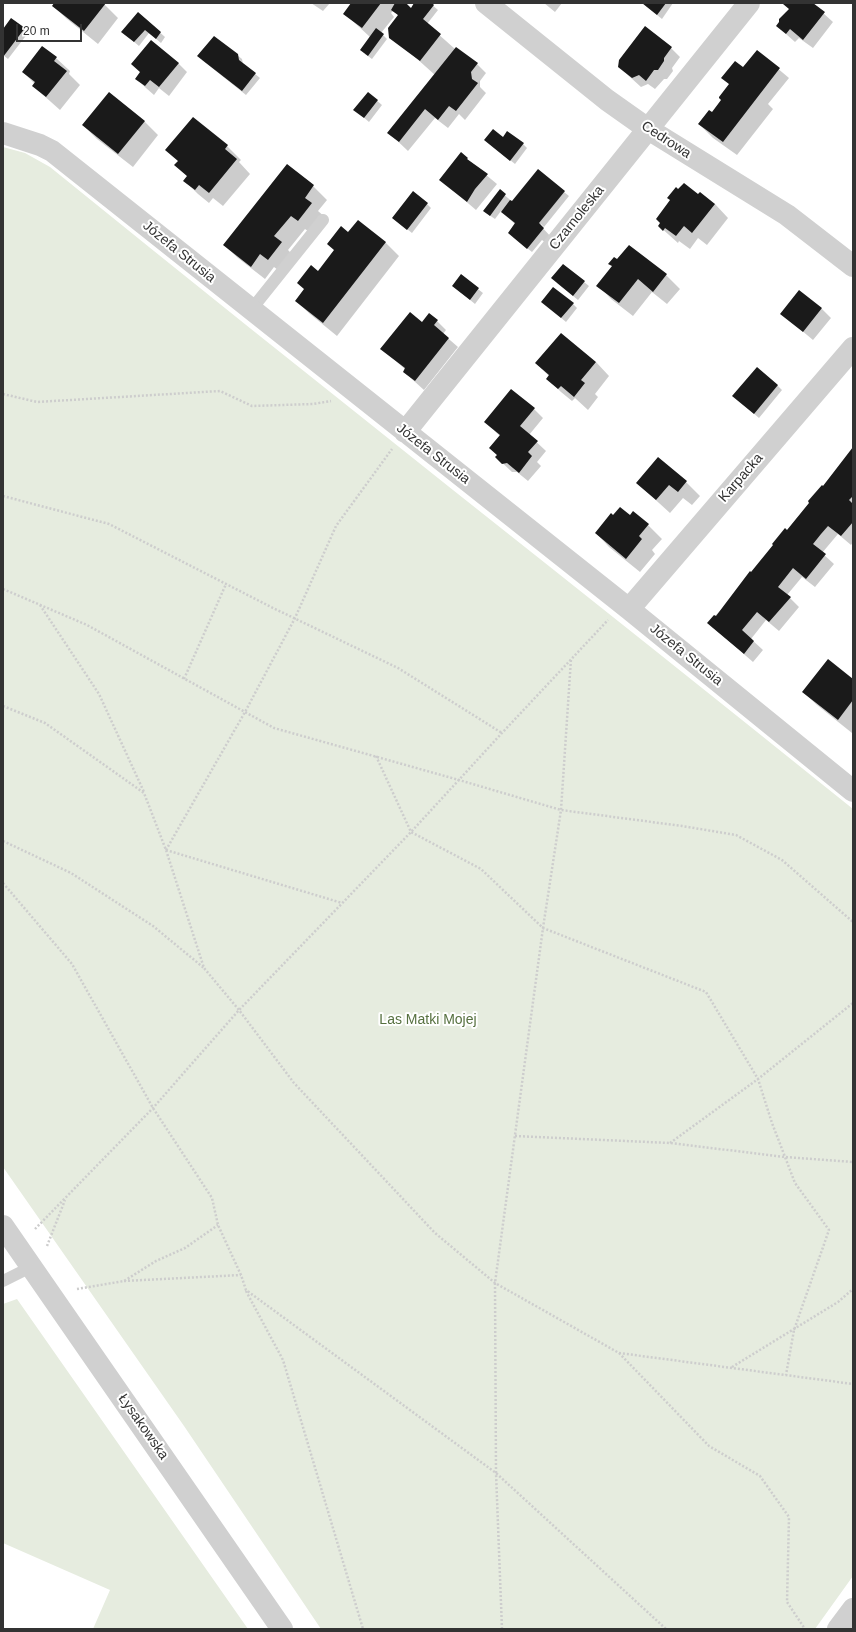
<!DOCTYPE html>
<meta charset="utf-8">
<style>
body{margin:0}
#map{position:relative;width:856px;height:1632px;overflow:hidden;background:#fff;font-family:Arial,sans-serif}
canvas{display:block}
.frame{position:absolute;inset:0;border:4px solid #333;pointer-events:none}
.scale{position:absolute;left:16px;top:24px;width:66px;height:18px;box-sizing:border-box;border:2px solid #333;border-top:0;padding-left:5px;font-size:12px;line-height:14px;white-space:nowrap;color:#333;-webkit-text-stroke:3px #fff;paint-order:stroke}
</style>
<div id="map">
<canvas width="856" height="1632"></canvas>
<div class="frame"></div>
<div class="scale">20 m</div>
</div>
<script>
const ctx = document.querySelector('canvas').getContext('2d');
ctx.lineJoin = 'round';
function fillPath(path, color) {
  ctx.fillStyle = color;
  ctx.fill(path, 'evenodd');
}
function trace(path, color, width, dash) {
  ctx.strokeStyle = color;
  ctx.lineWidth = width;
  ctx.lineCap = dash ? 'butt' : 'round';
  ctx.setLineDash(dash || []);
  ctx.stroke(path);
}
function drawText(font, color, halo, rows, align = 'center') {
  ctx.font = font + ' Arial,sans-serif';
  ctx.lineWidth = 4;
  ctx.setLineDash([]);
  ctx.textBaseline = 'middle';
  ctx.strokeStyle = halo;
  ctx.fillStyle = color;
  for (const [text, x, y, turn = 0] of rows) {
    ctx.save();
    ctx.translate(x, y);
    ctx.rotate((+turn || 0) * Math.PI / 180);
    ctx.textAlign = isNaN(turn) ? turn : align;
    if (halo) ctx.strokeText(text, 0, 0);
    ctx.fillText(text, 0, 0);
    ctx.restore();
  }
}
const green = new Path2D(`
 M3,147L25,153L50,167C316,383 586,594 853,809V1576L815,1629H321L184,1426L3,1167Z
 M17,1299L248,1629H93L110,1590L3,1543V1304Z`);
const shadow = new Path2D(`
 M55,3H103L118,18L98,44L67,19L53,6Z
 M311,3H330L323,11Z
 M353,3H404L411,9L415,3H430L438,10L427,24L455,49L477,64L486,73L480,81V87L486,93L465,120L459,114L448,128L435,118L408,151L389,133L435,75L406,49L399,16L393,11L391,13L394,17L381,33L387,39L372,59L365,54L370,37L344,13Z
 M544,3H562L555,12Z
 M642,3H673L662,19Z
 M786,3H812L833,22L813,48L799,38L795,42L777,26L790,10Z
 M138,13L165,37L161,43L149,33L139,46L127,36Z
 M24,29L28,33L8,59L3,55V31Z
 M43,47L56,58L70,71L69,74L80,85L60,110L33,86L35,84L23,72Z
 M671,48L680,57L672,68L673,71L667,79H664L655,89L648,84L641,87L619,67Z
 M757,51L789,78L768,104L773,109L737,155L713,138L699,124L712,114L722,101L730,85L723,78L743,69Z
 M237,55L242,59L243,64L260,78L246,95L202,60Z
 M178,63L187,72L169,96L159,88L154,95L146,88L136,78L141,73L132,64Z
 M109,93L145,122L158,135L133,167L97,139L83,125Z
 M368,93L382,105L369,122L355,110Z
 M193,118L227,146L241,160L239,162L250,174L223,206L213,198L209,203L198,194L185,181L188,177L176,165L179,161Z
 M503,138L523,144L527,148L515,164L485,140Z
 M461,154L497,184L476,210L441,180Z
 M287,165L313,186L327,200L318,211L325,217L312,234L305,229L288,250L295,257L282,273L274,267L265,279L238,258L224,245Z
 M538,171L569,196L544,227L541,224L540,225L552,238L547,244L542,240L532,252L513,237L516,225L501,211L495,219L489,215L500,191L517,206Z
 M698,196L715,204L728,218L707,245L698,238L690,249L679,241L678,243L659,226L671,200Z
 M427,204L431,208L412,233L398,222Z
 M349,233L385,242L399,256L337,336L310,314L296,301Z
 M629,246L666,275L680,289L667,304L652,292L633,316L611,299L598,285Z
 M563,265L589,286L578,300L557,283Z
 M461,276L483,293L475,304L453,286Z
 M573,304L577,308L566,322L547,306Z
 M822,309L831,318L813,340L782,314Z
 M437,321L446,330L443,334L458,347L424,390L404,372L406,370L382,349L422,323Z
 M596,362L609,376L595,394L598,397L588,410L575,398L572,401L561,392L547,378L549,376L536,363Z
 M777,385L782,390L759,418L738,400Z
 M534,409L543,418L529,435L546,451L537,462L541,466L528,481L517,472H512L496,457L498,456L490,448L500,436L485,422Z
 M853,449V542L851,545L838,534L822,553L834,564L815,587L802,577L787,595L799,607L779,631L766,620L751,639L763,650L753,662L708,623L728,603Z
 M658,458L686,482L700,496L692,505L683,498L670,513L637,483Z
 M630,516L648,525L662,539L652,550L655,554L640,572L609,547L596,533Z
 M853,680V731L852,733L817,705L803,692Z`);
const building = new Path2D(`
 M54,3H106L84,31L52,6Z
 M351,3H381L362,28L343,14Z
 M395,3H406L411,8L414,3H432L434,5L423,19L441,34L420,61L389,38L388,28L398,15L391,10Z
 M642,3H666L657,15Z
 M784,3H813L825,12L803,40L790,29L786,34L776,26L779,22V19L789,9L783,4Z
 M138,12L161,32L156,39L145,30L134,42L121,32Z
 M11,18L25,28L3,57V29Z
 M645,26L672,47L664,58V61L658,70H654L646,81L639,75L632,78L618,67L619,60Z
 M376,28L384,34L368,56L360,50Z
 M214,36L238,54L239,60L256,73L242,91L197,56Z
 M151,40L179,63L159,87L150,80L145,86L135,79L140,72L131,64Z
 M42,46L57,57L54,61L67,71L46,97L32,86L35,82L22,72Z
 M456,47L478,63L471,72L472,79L478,83L456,111L449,106L438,120L425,109L399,142L387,133Z
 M757,50L780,68L723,142L698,124L709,110L712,112L721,100L719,98V97L729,84L721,78L735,61L743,67Z
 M109,92L145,121L118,154L82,125Z
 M368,92L378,100L364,118L353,110Z
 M193,117L228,145L225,149L237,159L209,193L199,185L195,190L183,181L187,176L174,165L178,161L165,150Z
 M493,129L503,137L507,131L524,143L510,161L484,140Z
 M461,152L468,158L467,159L488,174L475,189L467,202L439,180Z
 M287,164L314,185L305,198L312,203L298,221L291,216L274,236L282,242L268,260L260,254L251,267L223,245Z
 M538,169L565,191L539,223L544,228L527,249L508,233L515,223L501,212L510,200L512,201Z
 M684,183L698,194L700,192L715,204L692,233L684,226L676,236L665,228L663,231L658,226L660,223L656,219L670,200L667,198L676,187L678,189Z
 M500,189L506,194L490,216L483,211Z
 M413,191L428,203L407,230L392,218Z
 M358,220L386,242L323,323L295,301L304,289L297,283L311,265L318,271L334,250L327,244L341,226L348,232Z
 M629,245L667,274L653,292L638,279L619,303L596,286L612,266L608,264L614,257L617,259Z
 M563,264L585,281L573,296L551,278Z
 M461,274L479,288L470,300L452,286Z
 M553,287L574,303L561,318L541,302Z
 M799,290L822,308L803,332L780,314Z
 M410,312L422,322L429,313L438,320L434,325L449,338L415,381L403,372L405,368L380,349Z
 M561,333L596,362L581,380L585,383L574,397L561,386L558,389L546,379L549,375L535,363Z
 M757,367L778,385L754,414L732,396Z
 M511,389L535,408L520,426L538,441L528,452L532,456L519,473L507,463L502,464L495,457L497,455L489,448L500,435L484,422Z
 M853,447V496L849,500L853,504V522L841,536L828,526L821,534L813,544L826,554L806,579L793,568L778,587L791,597L769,622L757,612L742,630L754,641L744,654L707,623L714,615L716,616L750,571L751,572L773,545L772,544L785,528L787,530L809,503L808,501L822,485L823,486Z
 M658,457L687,481L678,492L669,485L656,500L636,483Z
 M620,507L630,515L633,511L649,524L639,536L642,539L626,559L595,533L611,513L613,515Z
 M828,659L853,679V700L838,720L802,692Z`);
const path = new Path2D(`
 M3,394L37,402L220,391L252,406L313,404L331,401
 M3,496L109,524L273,608L398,668L502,733
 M3,589L87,625L274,728L459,780L561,810L682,826L736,835L782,860L853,922
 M40,605L99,694L144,792
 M184,679L226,584
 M3,706L45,723L144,793L166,850L204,968L239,1010L294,1083L435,1233L495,1283L619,1353L853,1384
 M376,756L411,832L481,869L543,928L706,992L758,1079L772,1123L795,1183L829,1230L794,1330L786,1375
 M3,841L71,873L153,926L204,968
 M166,850L245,712L295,618L336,526L392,449
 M166,850L342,903
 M3,883L72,964L153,1108L212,1198L218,1225L241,1275L246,1290L496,1473L666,1629
 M515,1136L670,1143L785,1157L853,1162
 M670,1143L758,1079L853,1003
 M35,1229L153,1108L239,1010L411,832L502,733L608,620
 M47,1246L65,1200
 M124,1281L241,1275
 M77,1289L124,1281L156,1261L185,1248L218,1225
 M246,1291L283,1360L363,1629
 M619,1353L709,1446L760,1476L789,1517L787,1602L805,1629
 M732,1367L838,1302L853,1289
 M502,1629L496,1473L495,1283L543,928L561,810L571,659`);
const service = new Path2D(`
 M251,310L323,220
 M3,1281L31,1267`);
const minor = new Path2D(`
 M486,3L607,100L648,129L787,215L853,266
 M3,133L40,145L52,151L629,609L853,791
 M405,432L749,3
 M629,609L853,348
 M838,1629L853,1609`);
const tertiary = new Path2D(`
 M3,1226L282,1629`);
const streetNames = [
 ["Cedrowa",666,140,33],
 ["Czarnoleska",577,218,-51],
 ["Józefa Strusia",179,252,39],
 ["Józefa Strusia",433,454,38],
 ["Karpacka",741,478,-49],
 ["Józefa Strusia",686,655,39],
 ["Łysakowska",143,1427,55]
];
const parkNames = [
 ["Las Matki Mojej",428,1020]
];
fillPath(green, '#e6ecdf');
fillPath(shadow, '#0003');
fillPath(building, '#1a1a1a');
trace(path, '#cdcdcd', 2.5, [2, 2]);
trace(service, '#d0d0d0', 12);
trace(minor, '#d0d0d0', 22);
trace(tertiary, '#d0d0d0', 22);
drawText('14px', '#333', '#fff', streetNames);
drawText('14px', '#56703f', '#fff', parkNames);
</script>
